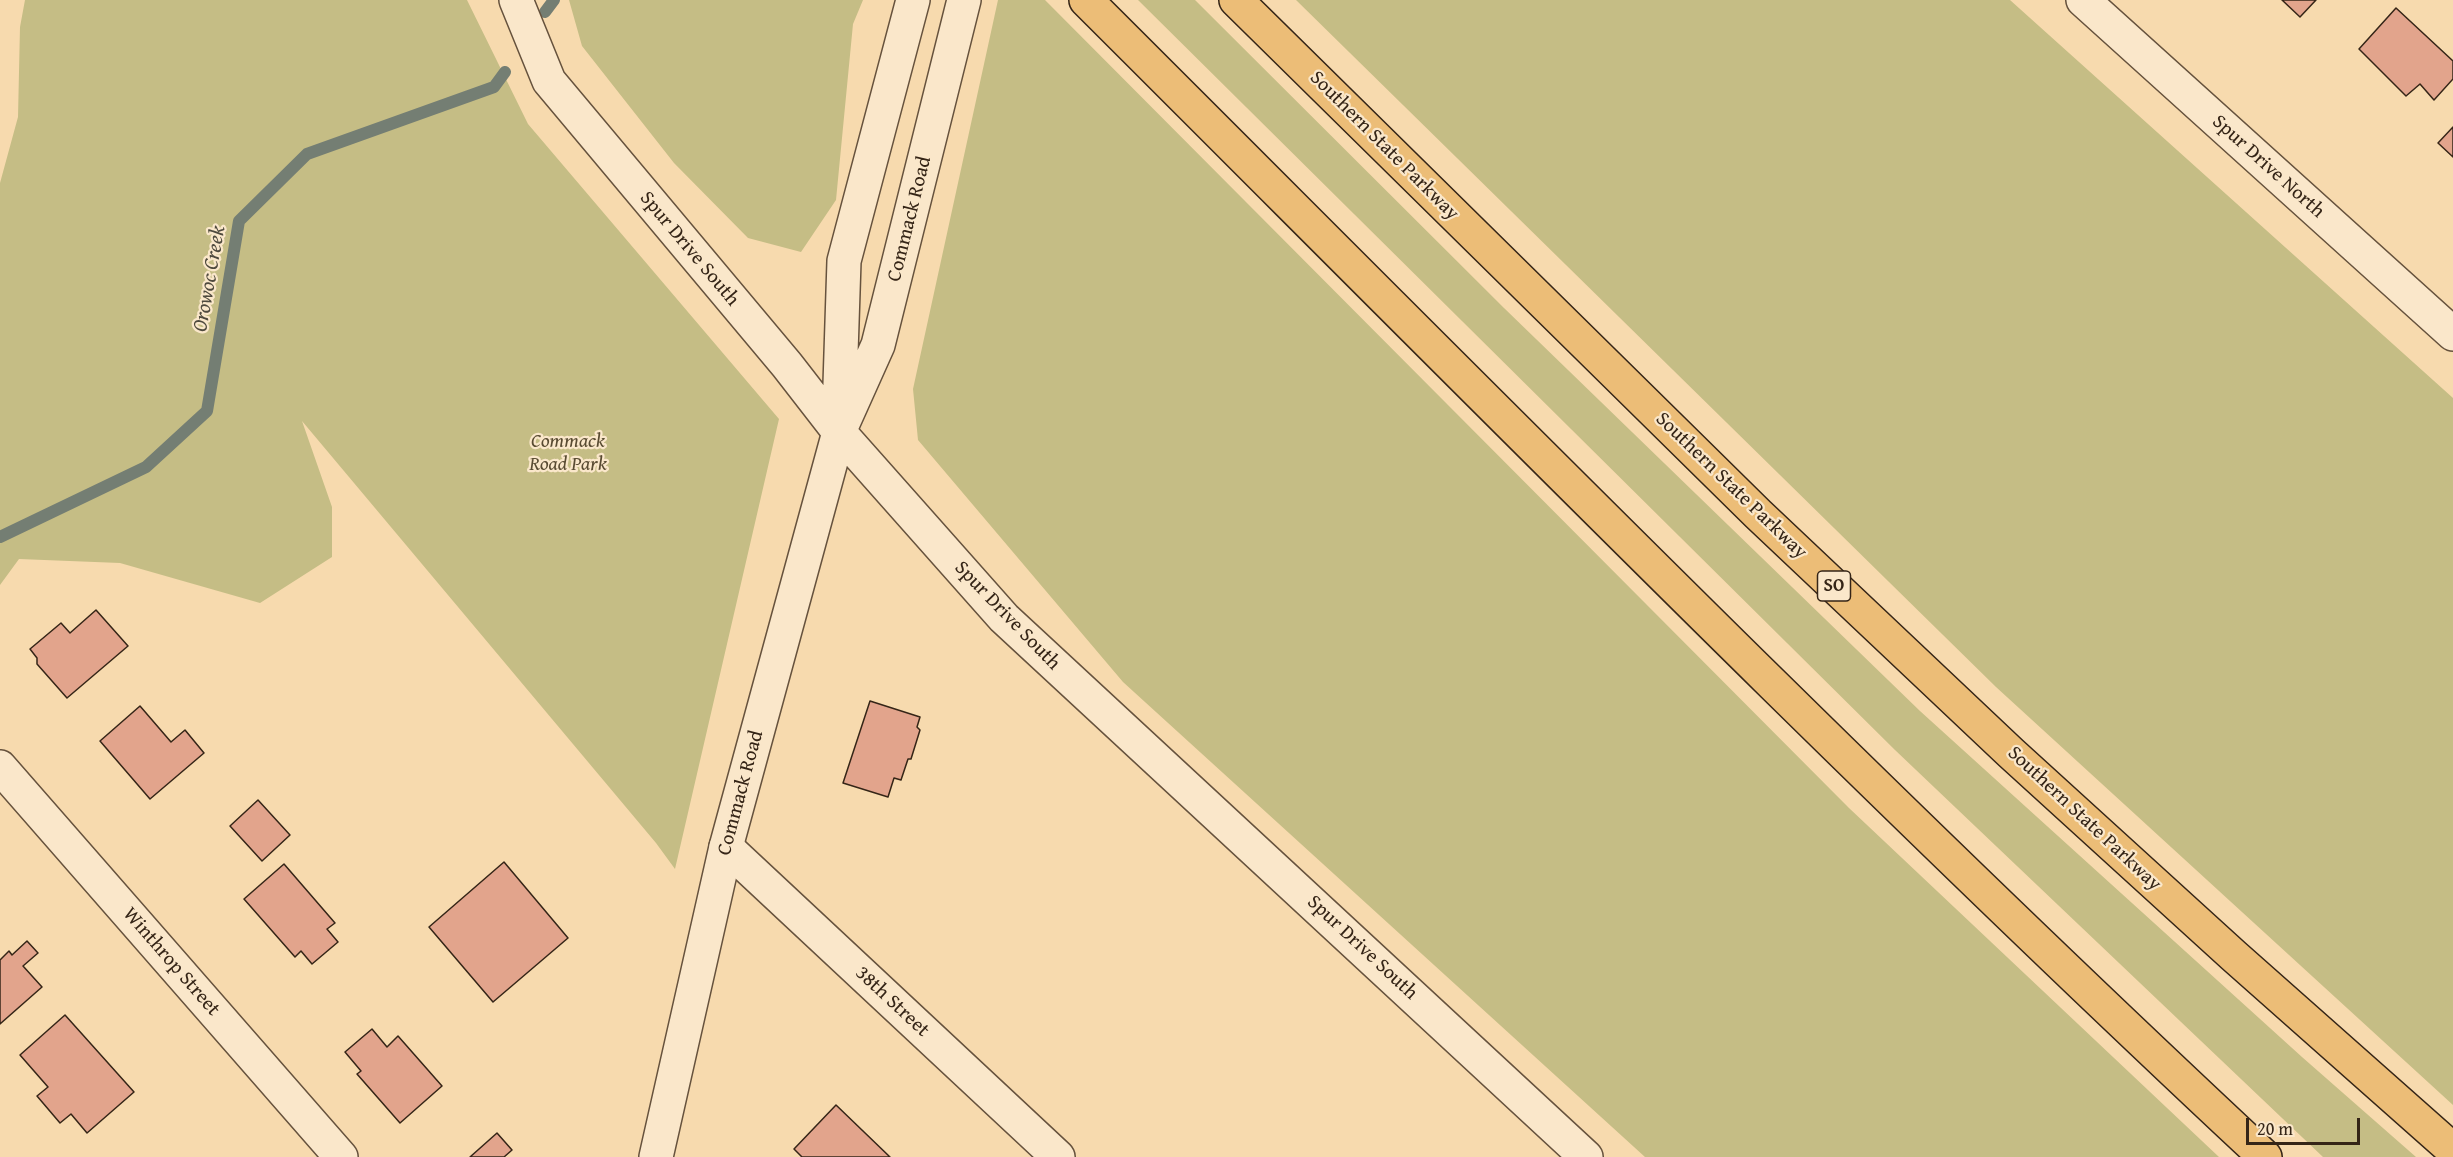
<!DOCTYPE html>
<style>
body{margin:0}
#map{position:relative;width:2453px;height:1157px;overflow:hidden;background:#f7daae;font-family:"Gentium Book Plus",serif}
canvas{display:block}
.scale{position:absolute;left:2246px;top:1118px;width:114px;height:27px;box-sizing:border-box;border:3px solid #352517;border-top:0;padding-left:8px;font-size:18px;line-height:21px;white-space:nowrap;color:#352517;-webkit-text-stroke:4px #fae7ca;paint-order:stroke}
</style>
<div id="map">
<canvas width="2453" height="1157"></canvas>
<div class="scale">20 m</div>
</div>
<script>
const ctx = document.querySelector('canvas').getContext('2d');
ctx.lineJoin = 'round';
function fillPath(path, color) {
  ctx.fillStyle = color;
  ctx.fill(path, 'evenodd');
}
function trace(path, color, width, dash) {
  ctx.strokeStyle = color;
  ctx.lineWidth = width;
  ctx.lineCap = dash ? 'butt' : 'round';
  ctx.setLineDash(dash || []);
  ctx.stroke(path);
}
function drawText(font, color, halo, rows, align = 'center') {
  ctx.font = font + ' "Gentium Book Plus",serif';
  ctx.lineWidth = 4.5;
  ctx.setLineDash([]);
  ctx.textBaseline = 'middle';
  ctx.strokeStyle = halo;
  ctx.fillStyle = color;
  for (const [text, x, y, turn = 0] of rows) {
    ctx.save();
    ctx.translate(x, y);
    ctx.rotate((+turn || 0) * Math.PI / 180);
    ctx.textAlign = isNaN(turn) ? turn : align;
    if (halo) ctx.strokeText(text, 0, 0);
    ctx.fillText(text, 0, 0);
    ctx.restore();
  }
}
const green = new Path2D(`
 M25,0H467L528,124L779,419L675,869L656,843L302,421L332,507V557L260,603L120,563L19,559L0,585V183L18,117L20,27Z
 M569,0H863L853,24L836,200L801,252L748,238L674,163L582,46Z
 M998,0H1045L1849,808L2219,1157H1645L1123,682L918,440L913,389Z
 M1138,0H1195L1504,308L1920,711L2302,1057L2416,1157H2323L1895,750Z
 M1296,0H2010L2453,398V1105L1996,687Z`);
const stream = new Path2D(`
 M545,12L554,0
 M0,537L146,467L207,411L239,221L307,154L494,87L505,72`);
const building = new Path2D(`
 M2282,0H2316L2300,17Z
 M2396,8L2453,61V79L2434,100L2420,84L2406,96L2359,49Z
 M2453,127V157L2438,143Z
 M96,610L128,646L67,698L37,664V658L30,649L61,623L70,633Z
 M870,701L920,717L917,727L920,730L911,759H908L901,780L894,778L888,797L843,783Z
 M140,706L171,742L185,730L204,753L150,799L100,741Z
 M258,800L290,835L262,861L230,826Z
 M504,862L568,938L493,1002L429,927Z
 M284,864L335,923L327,929L338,942L312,964L301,951L295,957L244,899Z
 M27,941L38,953L23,966L42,987L0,1024V960L9,951L12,955Z
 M65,1015L134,1092L87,1133L71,1114L60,1123L37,1096L48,1087L20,1055Z
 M372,1029L387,1047L398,1036L442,1086L400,1123L357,1074L361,1071L345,1052Z
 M836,1105L890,1157H802L794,1149Z
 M497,1133L512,1150L504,1157H470Z`);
const minor = new Path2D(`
 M0,767L341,1157
 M726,847L1058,1157`);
const tertiary = new Path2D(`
 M516,0L549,81L787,365L839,432L1004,618L1586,1157
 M2083,0L2453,334
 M839,415L844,261L913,0
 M656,1157L726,847L839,432L878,345L964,0`);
const motorway = new Path2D(`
 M1086,0C1476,389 1862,781 2265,1157
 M1236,0L1758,514L2011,753L2234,956L2453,1150`);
const shields = [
 [1834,586,33]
];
const shieldNames = [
 ["SO",1834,586]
];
const streetNames = [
 ["Southern State Parkway",1384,146,45],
 ["Spur Drive North",2268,167,42],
 ["Commack Road",910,219,-76],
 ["Spur Drive South",689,249,50],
 ["Southern State Parkway",1731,486,44],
 ["Spur Drive South",1007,616,46],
 ["Commack Road",741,793,-75],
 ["Southern State Parkway",2084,819,43],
 ["Spur Drive South",1362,948,43],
 ["Winthrop Street",171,962,49],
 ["38th Street",892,1002,43]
];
const parkNames = [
 ["Commack",568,442],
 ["Road Park",568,465]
];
const waterNames = [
 ["Orowoc Creek",210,279,-80]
];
fillPath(green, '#c5bd85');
trace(stream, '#747e73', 12);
fillPath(building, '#e2a48c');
trace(building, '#352517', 1.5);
trace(minor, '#66523d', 36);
trace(tertiary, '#66523d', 36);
trace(motorway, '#352517', 36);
trace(minor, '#fae7ca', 33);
trace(tertiary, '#fae7ca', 33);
trace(motorway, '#ecbd77', 33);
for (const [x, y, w] of shields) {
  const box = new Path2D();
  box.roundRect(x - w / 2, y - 15, w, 30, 4.5);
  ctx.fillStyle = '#fae7ca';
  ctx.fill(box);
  trace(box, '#352517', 1.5);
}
drawText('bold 18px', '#352517', null, shieldNames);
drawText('20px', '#352517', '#fae7ca', streetNames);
drawText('italic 20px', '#594b32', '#fae7ca', parkNames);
drawText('italic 21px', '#4f4a3e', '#fae7ca', waterNames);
</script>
